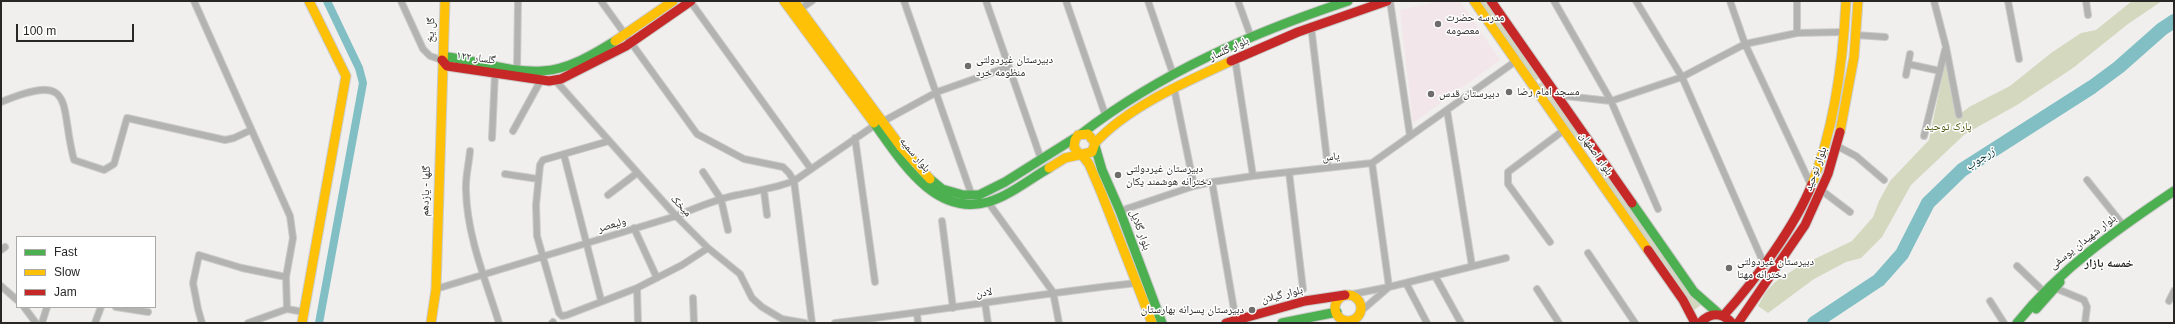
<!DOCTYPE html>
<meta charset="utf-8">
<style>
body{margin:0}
#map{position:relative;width:2175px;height:324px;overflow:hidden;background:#f0efed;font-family:Helvetica,sans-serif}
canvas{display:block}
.frame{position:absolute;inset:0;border:2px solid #282726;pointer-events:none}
.legend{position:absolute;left:16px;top:236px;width:140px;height:72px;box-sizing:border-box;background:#fff;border:1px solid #a9a9a8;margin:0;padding:5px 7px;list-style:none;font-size:12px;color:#282726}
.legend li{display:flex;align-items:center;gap:8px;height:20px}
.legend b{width:20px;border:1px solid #a9a9a8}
.scale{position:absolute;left:16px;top:24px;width:118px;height:18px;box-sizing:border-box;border:2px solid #282726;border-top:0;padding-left:5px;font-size:12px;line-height:14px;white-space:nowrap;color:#282726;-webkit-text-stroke:3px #fff;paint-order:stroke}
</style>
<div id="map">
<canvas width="2175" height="324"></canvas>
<div class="frame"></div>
<ul class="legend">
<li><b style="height:5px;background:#4caf50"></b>Fast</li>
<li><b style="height:5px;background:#ffc107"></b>Slow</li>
<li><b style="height:5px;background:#c62828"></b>Jam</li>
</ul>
<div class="scale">100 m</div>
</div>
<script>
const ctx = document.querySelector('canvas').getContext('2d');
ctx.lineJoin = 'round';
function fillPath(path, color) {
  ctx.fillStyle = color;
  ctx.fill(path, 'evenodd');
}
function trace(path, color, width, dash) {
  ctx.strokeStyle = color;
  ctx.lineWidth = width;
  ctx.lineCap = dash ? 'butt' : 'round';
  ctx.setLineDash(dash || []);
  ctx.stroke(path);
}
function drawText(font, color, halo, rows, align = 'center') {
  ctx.font = font + ' Helvetica,"Noto Naskh Arabic",sans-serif';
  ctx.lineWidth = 3;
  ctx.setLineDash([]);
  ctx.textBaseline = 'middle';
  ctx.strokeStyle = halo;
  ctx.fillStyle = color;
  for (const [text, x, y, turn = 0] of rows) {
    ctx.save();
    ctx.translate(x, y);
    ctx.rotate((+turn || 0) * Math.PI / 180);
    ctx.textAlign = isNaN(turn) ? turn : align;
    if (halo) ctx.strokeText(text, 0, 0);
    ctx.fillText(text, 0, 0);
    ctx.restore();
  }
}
const education = new Path2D(`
 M1440,1H1460L1500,60L1413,123L1400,10Z`);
const green = new Path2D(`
 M1476,1H1488L1540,77L1533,83Z
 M2132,1H2162L2128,24L2073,68L2017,105L1965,134L1911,185L1882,237L1861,258L1846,262L1814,279L1768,313L1758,306L1766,292L1775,282L1798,267L1852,241L1873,217L1879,201L1890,181L1929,140L1945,63L1948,64L1959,115L1969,107L2010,86L2051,53L2081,33L2096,30Z
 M1543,81L1585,142L1583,147H1581L1535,86Z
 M1601,165L1605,167L1701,305L1693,311L1596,169Z`);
const canal = new Path2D(`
 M319,323L363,83L359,68L327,1`);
const river = new Path2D(`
 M1814,323L1879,280L1902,254L1928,203L1962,170L2092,87L2119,67L2162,29L2174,21`);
const street = new Path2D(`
 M194,1L290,216L293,238L286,277L287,309
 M401,1L423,49L430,56L442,60
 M601,1L697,134L744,159L783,167L789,173L794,181L812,323
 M690,1L811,169
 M904,1L972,196
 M986,1L1041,159
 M1066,1L1105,114
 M1148,1L1173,74
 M1238,1L1251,37
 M1390,1L1410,136
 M1554,1L1611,101L1658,209
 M1636,1L1682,77L1764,264
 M1730,1L1745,44L1811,185
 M1797,1V33
 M1934,1L1946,47L1959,115
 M2008,1L2019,59
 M2086,1L2088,15
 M800,9L812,1
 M1311,26L1328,168
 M1856,35L1885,37
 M1235,59L1253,176
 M1908,64L1940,71
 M517,71L518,1
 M1906,75L1910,54
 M555,80L676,216L708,248L740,274L752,298L762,307L782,319L805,323
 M1174,88L1194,186
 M1556,95L1611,101L1682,77L1745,44L1797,33L1845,32
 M1,102C78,70 59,105 74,160L104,170L114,164L127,118L225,140L234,138L251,130
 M1447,110L1472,266
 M882,122L937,92L1008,67
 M513,131L541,80
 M1924,136L1945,50
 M492,138L495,73
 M855,138L875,282
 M609,141L543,160L540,165L536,205L537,236L559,313L562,316L567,315L637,288L682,265L708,248
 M1837,146L1856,156L1884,180
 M470,151C469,164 465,178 466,191C467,236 486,281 499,323
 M564,155L601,300
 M1372,163L1389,287
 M703,172L721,199L728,230
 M1289,172L1303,289
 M505,174L538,179
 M2087,180L2123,225
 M1212,182L1236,321
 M1821,190L1850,212
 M764,191L767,215
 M608,195L637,173
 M988,202L1053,292L1059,323
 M1120,211L1194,186L1212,182L1253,176L1372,163L1516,61
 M942,221L953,308
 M634,228L657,278
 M1550,242L1508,184V172L1564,130
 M1,250L5,247
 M1588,253L1635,323
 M2017,266L2043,291
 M1435,276L1461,323
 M1406,283L1427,323
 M1,286L17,300
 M637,288L638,323
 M2055,288L2084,300L2087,307L2085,323
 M436,289L676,216C696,208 716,199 737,195C757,191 775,188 794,181L875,125
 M1537,289L1559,323
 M1348,295L1389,287L1506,258
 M693,298L694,323
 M1990,301L2004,323
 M2169,301L2174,291
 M985,303L988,323
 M24,307L36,323
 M116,307L148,312
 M1360,312L1389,287
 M917,313L918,323
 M42,323L47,307
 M95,323L101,307
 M202,323L198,309L193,283L199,255L242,268L286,277
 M248,323L287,309L304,312
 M552,323L553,322
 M835,323C936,311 1035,294 1136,283`);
const fast = new Path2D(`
 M442,60L448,57C479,61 511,73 542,71C568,70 594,54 615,41
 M874,123C901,160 934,217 988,202C1009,196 1030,179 1049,168
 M1081,134C1162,72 1252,33 1348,1
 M1095,146L1102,170L1120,211L1162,323
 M930,179L942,189L963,195H979L1005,182L1075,138
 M1632,203L1694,292L1719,314
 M2036,309L2060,282
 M1282,323L1337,312
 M2017,323C2061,268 2116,230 2174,191`);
const slow = new Path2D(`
 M784,1L874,123
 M794,1L901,147L930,179
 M1474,1L1648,250
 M615,41L673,1
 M1840,132L1854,57L1858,1
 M1095,143C1129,106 1186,82 1231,61
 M1082,155L1089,164L1101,192L1152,323
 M1049,168L1065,158L1092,152L1095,143L1088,134L1078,135L1075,140L1074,147L1079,154
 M1812,184C1835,126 1843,63 1846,1
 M1335 308a13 13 0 1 1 26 0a13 13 0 1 1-26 0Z
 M302,323L346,76L309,1
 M431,323L436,289L445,1`);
const jam = new Path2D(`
 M1491,1L1632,203
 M442,60L447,66L549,81L561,79L626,46L691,1
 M1231,61L1298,32L1387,1
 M1648,250L1683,300L1695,323
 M1724,315C1754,282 1796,225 1812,184
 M1226,323L1305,301L1345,295
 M1700,323C1710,312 1722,312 1732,323
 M1738,323L1805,225L1828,174L1840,132`);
const markers = [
 [1438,24,4,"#6e6d6c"],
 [968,66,4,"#6e6d6c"],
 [1509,92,4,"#6e6d6c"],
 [1431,94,4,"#6e6d6c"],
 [1118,175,4,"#6e6d6c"],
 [1729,268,4,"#6e6d6c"],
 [1252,310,4,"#6e6d6c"]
];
const poiNames = [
 ["مدرسه حضرت",1446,18],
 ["معصومه",1446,31],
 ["دبیرستان غیردولتی",976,60],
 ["منظومه خرد",976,73],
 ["مسجد امام رضا",1517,92],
 ["دبیرستان قدس",1439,94],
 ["دبیرستان غیردولتی",1126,169],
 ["دخترانه هوشمند یکان",1126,182],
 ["دبیرستان غیردولتی",1737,262],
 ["دخترانه مهتا",1737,275],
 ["دبیرستان پسرانه بهارستان",1244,310,"right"]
];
const streetNames = [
 ["گل یخ",431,30,-88],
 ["بلوار گلسار",1229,49,-25],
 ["گلسار ۱۲۲",476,58,8],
 ["بلوار اصفهان",1596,154,55],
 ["بلوار سمیه",915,155,50],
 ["یاس",1331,157,-6],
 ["بلوار توحید",1816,169,-70],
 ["گلها - یازدهم",426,191,-88],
 ["میخک",681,206,47],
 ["ولیعصر",612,225,-17],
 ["بلوار گلایل",1140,230,70],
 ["بلوار شهیدان یوسفی",2083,242,-38],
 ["لادن",984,293,-9],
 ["بلوار گیلان",1282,295,-14]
];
const parkNames = [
 ["پارک توحید",1948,127]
];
const waterNames = [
 ["زرجوب",1980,159,-33]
];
const neighbourhoodNames = [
 ["خمسه بازار",2109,264]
];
fillPath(education, '#f3e6eb');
fillPath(green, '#d4d8bf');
trace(canal, '#81bfc4', 8);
trace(river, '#81bfc4', 14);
trace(street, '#cbcbca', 8);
trace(fast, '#cbcbca', 11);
trace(slow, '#cbcbca', 11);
trace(jam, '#cbcbca', 11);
trace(street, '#b3b3b2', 6);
trace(fast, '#4caf50', 9);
trace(slow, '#ffc107', 9);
trace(jam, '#c62828', 9);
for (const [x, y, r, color] of markers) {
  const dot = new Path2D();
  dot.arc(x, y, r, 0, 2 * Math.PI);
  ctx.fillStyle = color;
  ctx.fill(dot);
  trace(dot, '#fff', 1.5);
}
drawText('11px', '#282726', '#fff', poiNames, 'left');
drawText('11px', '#282726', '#fff', streetNames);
drawText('11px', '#464f01', '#fff', parkNames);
drawText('italic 12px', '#033134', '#fff', waterNames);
drawText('bold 12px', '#282726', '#fff', neighbourhoodNames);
</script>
